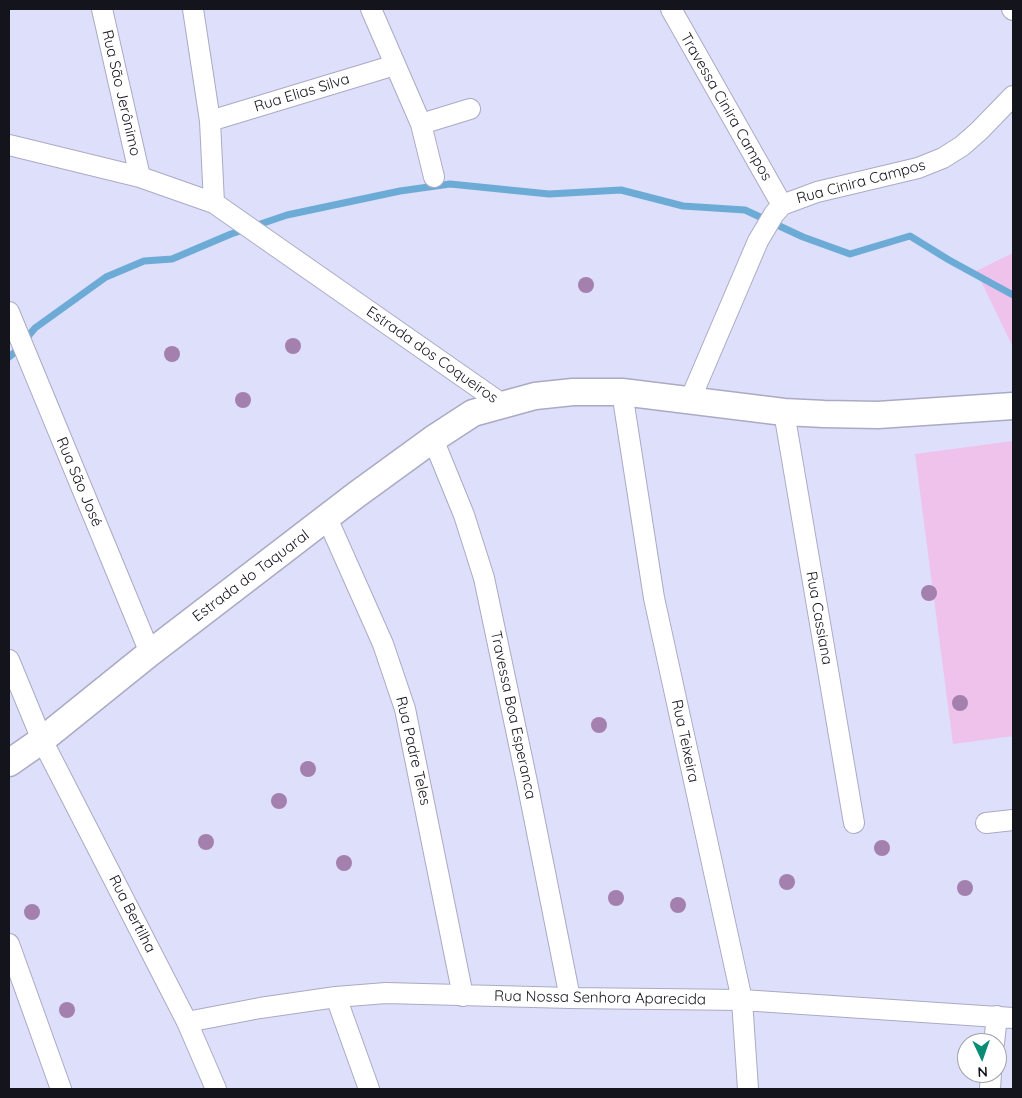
<!DOCTYPE html>
<meta charset="utf-8">
<style>
body{margin:0}
#map{position:relative;width:1022px;height:1098px;overflow:hidden;background:#dedffb;font-family:Quicksand,sans-serif}
canvas{display:block}
.frame{position:absolute;inset:0;border:10px solid #14141d;pointer-events:none}
.north{position:absolute;left:957px;top:1033px;width:50px;height:50px;box-sizing:border-box;background:#fff;border:1px solid #a1a1a5;border-radius:50%;rotate:177deg;font-size:14px;font-weight:700;line-height:20px;text-align:center;color:#14141d}
.north::after{content:'';display:block;margin:auto;width:18px;height:22px;background:#068d74;clip-path:polygon(50% 0,100% 100%,50% 72%,0 100%)}
</style>
<div id="map">
<canvas width="1022" height="1098"></canvas>
<div class="frame"></div>
<div class="north">N</div>
</div>
<script>
const ctx = document.querySelector('canvas').getContext('2d');
ctx.lineJoin = 'round';
function fillPath(path, color) {
  ctx.fillStyle = color;
  ctx.fill(path, 'evenodd');
}
function trace(path, color, width, dash) {
  ctx.strokeStyle = color;
  ctx.lineWidth = width;
  ctx.lineCap = dash ? 'butt' : 'round';
  ctx.setLineDash(dash || []);
  ctx.stroke(path);
}
function drawText(font, color, halo, rows, align = 'center') {
  ctx.font = font + ' Quicksand,sans-serif';
  ctx.lineWidth = 4;
  ctx.setLineDash([]);
  ctx.textBaseline = 'middle';
  ctx.strokeStyle = halo;
  ctx.fillStyle = color;
  for (const [text, x, y, turn = 0] of rows) {
    ctx.save();
    ctx.translate(x, y);
    ctx.rotate((+turn || 0) * Math.PI / 180);
    ctx.textAlign = isNaN(turn) ? turn : align;
    if (halo) ctx.strokeText(text, 0, 0);
    ctx.fillText(text, 0, 0);
    ctx.restore();
  }
}
const green = new Path2D(`
 M1013,253V347L976,271Z
 M1013,441V736L953,744L915,454Z`);
const stream = new Path2D(`
 M9,357L15,352L35,328L106,277L144,261L172,259L231,234L287,215L400,191L450,184L549,194L621,190L683,206L745,210L803,237L850,254L910,236L949,260L1013,295`);
const minor = new Path2D(`
 M102,9L140,177
 M193,9L210,121L214,203
 M371,9L421,124L434,177
 M671,9L782,205
 M1012,9L1013,10
 M210,121L395,65
 M421,124L470,109
 M9,145L140,177L214,203L502,404
 M9,312L150,653
 M622,392L654,598L742,1000L748,1089
 M690,400L758,241L774,214L782,205L817,192L918,168L943,158L962,146L979,131L1013,96
 M784,412L854,823
 M433,439L464,515L484,578L527,782L570,998
 M327,518L383,644L405,709L463,996
 M9,660L42,740L187,1022L216,1089
 M986,823L1013,820
 M9,944L61,1089
 M336,997L369,1089
 M187,1022L260,1008L336,997L386,993L570,998L742,1000L1013,1018
 M994,1043L997,1016
 M990,1089L991,1073`);
const tertiary = new Path2D(`
 M9,763L42,740L150,653L356,495L433,439L473,413L535,396L573,392H622L784,412L824,414L878,415L1013,406`);
const trees = [
 [586,285],
 [293,346],
 [172,354],
 [243,400],
 [929,593],
 [960,703],
 [599,725],
 [308,769],
 [279,801],
 [206,842],
 [882,848],
 [344,863],
 [787,882],
 [965,888],
 [616,898],
 [678,905],
 [32,912],
 [67,1010]
];
const streetNames = [
 ["Rua São Jerônimo",121,93,77],
 ["Rua Elias Silva",302,93,-17],
 ["Travessa Cinira Campos",726,107,60],
 ["Rua Cinira Campos",861,182,-15],
 ["Estrada dos Coqueiros",432,355,35],
 ["Rua São José",79,482,67],
 ["Estrada do Taquaral",251,576,-37],
 ["Rua Cassiana",819,618,80],
 ["Travessa Boa Esperanca",513,715,78],
 ["Rua Teixeira",685,741,78],
 ["Rua Padre Teles",413,751,77],
 ["Rua Bertilha",132,914,63],
 ["Rua Nossa Senhora Aparecida",600,998,1]
];
fillPath(green, '#efc2eb');
trace(stream, '#6dabd7', 7);
trace(minor, '#aaaac5', 22);
trace(tertiary, '#aaaac5', 29);
trace(minor, '#fff', 20);
trace(tertiary, '#fff', 26);
ctx.fillStyle = '#a380ae';
for (const [x, y] of trees) {
  ctx.beginPath();
  ctx.arc(x, y, 8, 0, 2 * Math.PI);
  ctx.fill();
}
drawText('15px', '#14141d', '#fff', streetNames);
</script>
